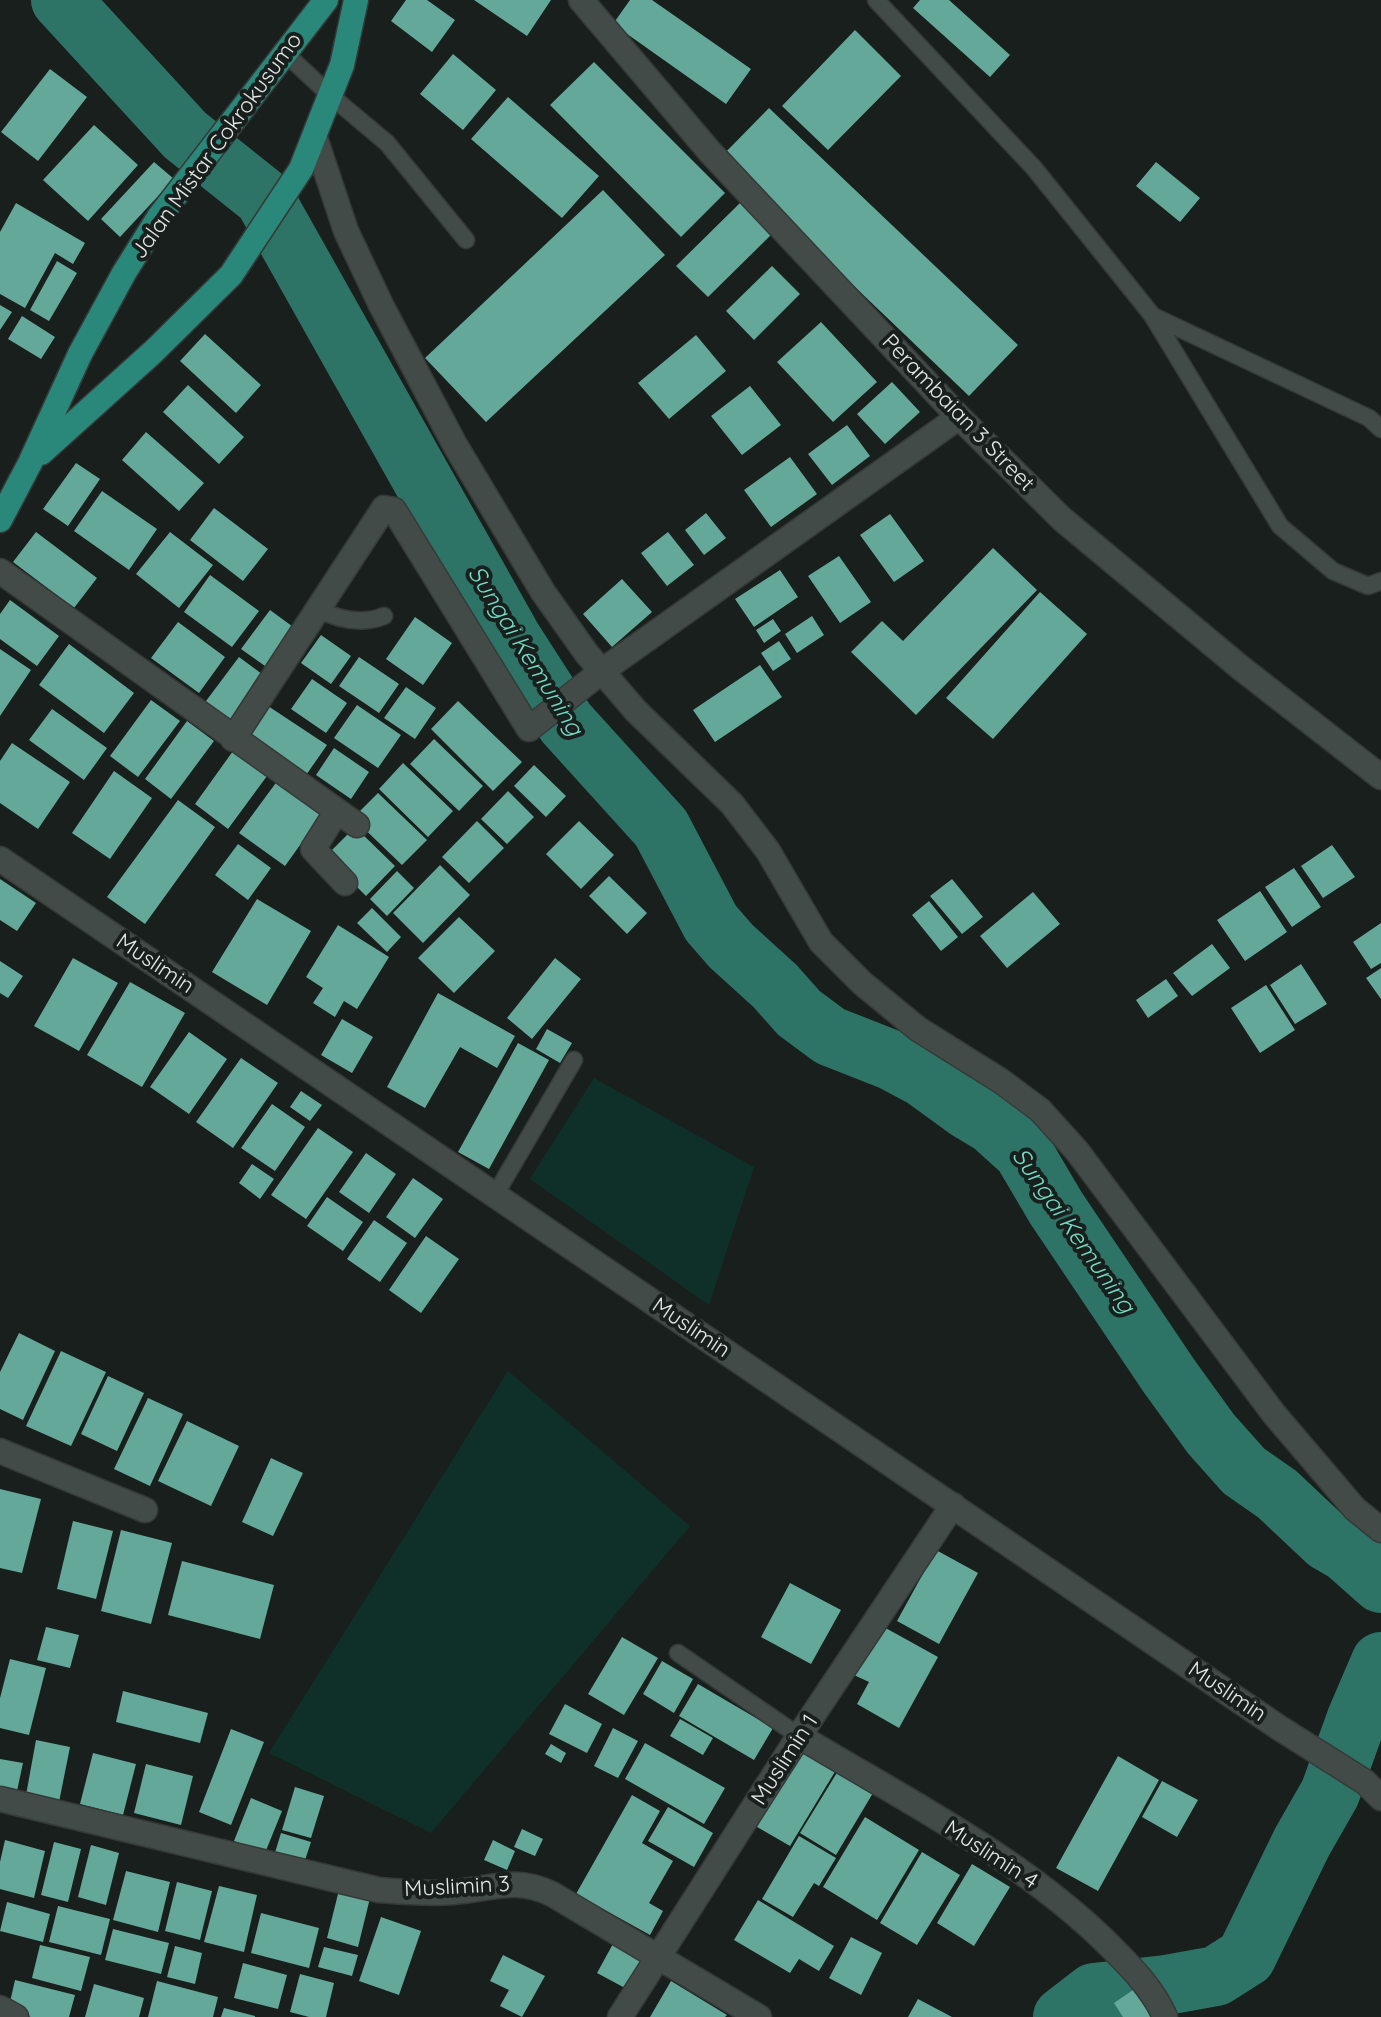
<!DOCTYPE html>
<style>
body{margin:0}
canvas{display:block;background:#181f1d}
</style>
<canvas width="1381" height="2017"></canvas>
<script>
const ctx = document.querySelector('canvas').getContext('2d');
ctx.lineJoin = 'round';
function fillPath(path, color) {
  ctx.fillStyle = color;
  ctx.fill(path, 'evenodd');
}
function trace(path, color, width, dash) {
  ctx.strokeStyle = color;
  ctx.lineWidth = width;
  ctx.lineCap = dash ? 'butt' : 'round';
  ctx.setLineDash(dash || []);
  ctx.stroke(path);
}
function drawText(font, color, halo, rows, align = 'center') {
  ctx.font = font + ' Quicksand,sans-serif';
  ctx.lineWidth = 8;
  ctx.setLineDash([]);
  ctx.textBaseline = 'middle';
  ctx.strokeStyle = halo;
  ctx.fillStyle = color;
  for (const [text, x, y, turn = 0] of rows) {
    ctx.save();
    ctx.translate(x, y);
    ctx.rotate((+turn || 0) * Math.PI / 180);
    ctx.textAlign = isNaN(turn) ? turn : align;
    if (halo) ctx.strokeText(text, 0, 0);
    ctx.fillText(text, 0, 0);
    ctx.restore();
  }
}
const green = new Path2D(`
 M594,1078L754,1167L709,1305L530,1179Z
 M508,1371L690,1526L431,1833L269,1753Z`);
const river = new Path2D(`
 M61,0L185,135L264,198L512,639L566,723L661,828L711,923L731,946L775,986L799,1013L830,1036L891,1060L923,1077L967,1109L992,1124L1023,1152L1056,1208L1169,1376L1211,1434L1244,1471L1277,1494L1327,1541L1346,1552L1381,1583
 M1063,2017L1094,1993L1166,1985L1216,1976L1246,1957L1302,1842L1330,1793L1357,1718L1381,1662`);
const building = new Path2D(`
 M406,0H427L455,20L432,52L391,21Z
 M474,0H551L527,36Z
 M630,0H652L751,69L726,104L613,24Z
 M920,0H949L1010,55L990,77L913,8Z
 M855,30L901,76L828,150L782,106Z
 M453,54L496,90L463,130L420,94Z
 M594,62L725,193L681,237L550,105Z
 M50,69L87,97L38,161L1,132Z
 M508,97L599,176L562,218L471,139Z
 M769,108L1018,345L969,396L720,158Z
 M94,125L138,165L88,221L43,180Z
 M154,162L174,179L120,237L101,219Z
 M1156,162L1200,198L1180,222L1136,186Z
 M603,190L665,255L486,422L425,358Z
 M16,203L85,243L73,264L55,253L25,308L0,294V232Z
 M740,203L772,234L708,297L676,266Z
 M57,261L77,273L49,321L30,310Z
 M772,266L800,294L754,340L726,311Z
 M0,305L12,312L0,330Z
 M22,316L55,337L41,359L8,339Z
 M821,322L877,382L833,422L777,362Z
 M205,334L261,385L236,413L180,361Z
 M696,335L726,371L669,419L638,383Z
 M892,382L920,412L885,444L857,414Z
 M188,385L244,437L219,464L163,412Z
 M750,386L781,425L742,455L711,416Z
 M847,425L870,456L832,485L808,454Z
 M146,432L204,483L179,511L122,460Z
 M790,457L817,494L771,527L744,490Z
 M76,463L100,479L68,526L43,509Z
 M102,491L157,529L129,570L74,531Z
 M214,508L268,549L243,581L190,540Z
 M706,513L726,538L704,555L685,530Z
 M890,514L924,561L894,582L860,535Z
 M36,532L97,578L74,608L13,562Z
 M170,532L213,565L179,608L136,574Z
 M668,532L694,565L667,586L641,553Z
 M993,548L1037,590L916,715L851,652L882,621L903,641Z
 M839,556L871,602L840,623L808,576Z
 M780,570L798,597L754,627L735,599Z
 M210,575L259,611L232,647L184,612Z
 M622,579L652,612L612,647L583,614Z
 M1040,592L1087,634L993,739L946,698Z
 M10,600L59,636L37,666L0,639V614Z
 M270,610L300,632L272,671L241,649Z
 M812,616L824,635L797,653L785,634Z
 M415,617L452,643L423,685L386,659Z
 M773,619L781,631L764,643L756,630Z
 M178,622L225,657L199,693L151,658Z
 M321,635L351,656L331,684L301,663Z
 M779,641L791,659L773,671L761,653Z
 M69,644L134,693L104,733L39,685Z
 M0,649L31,670L0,716Z
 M239,657L266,677L231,725L203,705Z
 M359,657L399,684L379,713L339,686Z
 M760,665L782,697L715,742L693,710Z
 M312,679L347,703L326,733L291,709Z
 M406,687L436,708L415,739L384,718Z
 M151,700L180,721L138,777L110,756Z
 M458,701L522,762L493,791L431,729Z
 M357,705L401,735L378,768L334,738Z
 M268,706L327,745L304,778L246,738Z
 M52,709L107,748L84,780L29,740Z
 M187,721L214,741L171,799L145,779Z
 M434,739L483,786L459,811L410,764Z
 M12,743L70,782L38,829L0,803V761Z
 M334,748L369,772L351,799L316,775Z
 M233,751L267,776L228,829L195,804Z
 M403,763L453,811L428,837L379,789Z
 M534,765L566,796L546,817L514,786Z
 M114,771L152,798L110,859L72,833Z
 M278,780L323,813L285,866L239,833Z
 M508,791L534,817L507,844L481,819Z
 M378,793L427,840L402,865L353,818Z
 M178,800L215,827L145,924L107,897Z
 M477,821L504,848L469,883L442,857Z
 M579,821L614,855L581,889L546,854Z
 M355,827L395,866L366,896L326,856Z
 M238,844L271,868L248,900L215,875Z
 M1332,845L1355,877L1323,898L1301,866Z
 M440,865L470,895L423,943L393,913Z
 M1294,868L1321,907L1292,927L1265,887Z
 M397,871L414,888L387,916L370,899Z
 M609,876L647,913L627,934L589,896Z
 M0,879L36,903L17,931L0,920Z
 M952,879L983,917L962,934L930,896Z
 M1260,891L1287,932L1245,961L1217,920Z
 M1033,892L1060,924L1007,968L980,936Z
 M257,899L311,931L267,1005L212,972Z
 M929,901L958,937L941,951L912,915Z
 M372,908L401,937L387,952L357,923Z
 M459,917L495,951L454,993L418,958Z
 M1381,923V963L1371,969L1353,942Z
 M338,925L389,957L357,1009L344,1001L335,1017L313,1003L323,988L306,977Z
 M1212,944L1230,968L1192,996L1173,973Z
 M73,958L118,983L79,1051L34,1026Z
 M555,958L581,979L532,1039L507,1018Z
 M0,961L23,976L8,998L0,993Z
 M1301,964L1327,1004L1295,1024L1270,985Z
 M1381,968V999L1366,978Z
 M1166,979L1178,996L1148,1018L1136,1000Z
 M130,982L185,1013L142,1087L87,1055Z
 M1266,985L1295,1030L1260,1053L1231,1008Z
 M438,993L515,1036L497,1068L460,1047L425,1108L387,1087Z
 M342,1019L373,1037L352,1073L321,1055Z
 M547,1029L572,1043L560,1063L536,1049Z
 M189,1032L227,1059L189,1114L150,1087Z
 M518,1043L549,1060L489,1169L458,1152Z
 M241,1058L278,1083L233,1148L196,1122Z
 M301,1091L322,1105L310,1121L290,1107Z
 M272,1104L305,1127L275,1171L241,1148Z
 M318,1128L353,1152L306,1219L271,1195Z
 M366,1153L396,1174L369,1213L339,1192Z
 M252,1164L274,1179L260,1199L239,1183Z
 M413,1178L443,1199L415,1238L386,1217Z
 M327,1197L363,1222L343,1251L307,1226Z
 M374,1220L407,1243L380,1282L347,1259Z
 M426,1236L459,1259L421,1313L389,1290Z
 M19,1333L55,1351L23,1420L0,1409V1372Z
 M61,1351L106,1372L71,1446L26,1426Z
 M108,1376L144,1393L117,1451L81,1434Z
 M148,1398L183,1414L150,1486L114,1469Z
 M187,1421L239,1446L211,1506L158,1481Z
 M271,1458L303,1473L273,1536L242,1522Z
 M0,1489L41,1499L22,1573L0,1568Z
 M73,1521L113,1531L96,1599L57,1589Z
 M121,1530L172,1543L151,1624L101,1611Z
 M936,1550L978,1573L939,1644L897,1621Z
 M182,1561L274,1585L260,1639L168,1615Z
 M790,1583L841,1610L811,1664L761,1637Z
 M882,1626L938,1657L899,1728L857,1704L869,1682L854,1675Z
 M46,1627L79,1635L70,1668L37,1660Z
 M622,1637L658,1658L624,1715L588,1694Z
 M10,1659L46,1668L29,1735L0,1728V1698Z
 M662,1661L693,1679L674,1713L643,1694Z
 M698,1684L773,1728L754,1760L679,1716Z
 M123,1691L208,1713L200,1743L116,1722Z
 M565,1704L602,1724L587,1753L549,1734Z
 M680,1719L713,1738L703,1755L670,1736Z
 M613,1728L638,1741L618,1778L594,1766Z
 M231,1729L264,1742L231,1825L199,1812Z
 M36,1740L70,1747L59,1802L26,1795Z
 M645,1743L725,1788L704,1824L625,1779Z
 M551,1744L566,1753L561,1763L545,1754Z
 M797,1747L836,1770L790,1846L752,1824Z
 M93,1753L136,1764L123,1815L80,1804Z
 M1118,1756L1159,1780L1098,1891L1056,1868Z
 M0,1759L23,1763L17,1791L0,1787Z
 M146,1764L193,1776L181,1825L134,1813Z
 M838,1771L873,1793L836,1855L800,1833Z
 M1162,1781L1198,1800L1177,1837L1142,1817Z
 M295,1787L324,1796L311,1838L282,1830Z
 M632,1795L660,1811L642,1843L673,1861L649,1903L663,1911L650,1935L576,1894Z
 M251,1798L282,1811L265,1853L234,1841Z
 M668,1807L713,1833L694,1867L648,1841Z
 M865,1817L919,1850L877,1920L823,1887Z
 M522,1829L543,1839L535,1856L514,1847Z
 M281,1833L311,1842L302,1869L273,1859Z
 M799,1836L836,1858L819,1886L814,1883L793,1917L762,1899Z
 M5,1840L45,1851L34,1898L0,1889V1862Z
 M493,1840L515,1851L507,1870L484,1860Z
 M54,1842L81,1849L68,1902L41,1895Z
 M91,1845L119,1853L106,1905L78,1897Z
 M922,1852L960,1875L917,1945L880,1923Z
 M972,1864L1010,1887L974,1946L937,1923Z
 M126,1871L170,1882L158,1932L113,1920Z
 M177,1882L212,1891L200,1940L165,1931Z
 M219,1886L257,1895L244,1952L204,1942Z
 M339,1890L370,1898L358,1947L327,1938Z
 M758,1900L834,1946L819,1971L799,1959L790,1973L734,1940Z
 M7,1902L50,1914L43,1942L0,1931Z
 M58,1906L110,1919L101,1955L49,1942Z
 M261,1913L319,1928L309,1968L251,1953Z
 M381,1917L421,1931L399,1995L359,1981Z
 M113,1929L169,1943L161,1974L105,1960Z
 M851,1937L882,1953L861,1995L829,1978Z
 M614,1942L642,1958L625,1988L597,1973Z
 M40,1945L90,1957L81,1991L32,1978Z
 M175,1946L202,1953L195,1984L167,1977Z
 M324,1947L358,1955L352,1976L318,1967Z
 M503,1955L545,1976L522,2017L500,2006L509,1990L490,1981Z
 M243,1963L287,1975L278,2009L234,1998Z
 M300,1974L334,1983L326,2017H309L290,2012Z
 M15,1980L75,1995L69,2017H31L8,2011Z
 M157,1981L218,1997L213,2017H148Z
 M671,1981L727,2015L725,2017H650Z
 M94,1984L144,1998L139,2017H85Z
 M1133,1990L1152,2017H1123L1114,2003Z
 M918,1999L952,2017H908Z
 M224,2008L255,2016V2017H221Z`);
const lane = new Path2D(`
 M876,0L1034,168L1152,315L1280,526L1333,571L1368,586L1381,581
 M285,53L331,96L387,143L466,240
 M1153,316L1369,418L1381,429
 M318,609C339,620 361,625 384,616
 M495,1195L574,1060
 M678,1653L799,1736`);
const street = new Path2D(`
 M581,0L710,152L959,417L1062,519L1241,668L1381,777
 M315,138L346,231L381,305L455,445L543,592L587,654L636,711L732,804L768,851L821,942L862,983L918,1029L1001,1081L1040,1110L1077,1151L1274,1414L1355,1509L1381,1530
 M0,571L357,825
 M233,739L384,508L394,510L529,729L602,671L959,417
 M337,811L313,849L345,883
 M0,859L1278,1727L1365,1782L1381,1798
 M0,1451L145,1510
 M799,1736C905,1800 1025,1860 1113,1949C1133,1969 1154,1991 1165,2017
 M0,1799L379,1890C404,1892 429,1894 454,1892C491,1889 516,1876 552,1894L759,2017
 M0,2008L16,2017
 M620,2017L799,1736L953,1505`);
const primary = new Path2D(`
 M41,453L153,352L231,275L301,169L342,65L356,0
 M0,520L30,463L80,354L124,273L159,217L326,0`);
const streetNames = [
 ["Jalan Mistar Cokrokusumo",217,146,-54],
 ["Perambaian 3 Street",958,413,46],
 ["Muslimin",155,964,34],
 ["Muslimin",691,1328,34],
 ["Muslimin",1227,1692,34],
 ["Muslimin 1",785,1760,-57],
 ["Muslimin 4",991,1855,33],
 ["Muslimin 3",457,1887,-3]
];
const waterNames = [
 ["Sungai Kemuning",525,651,58],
 ["Sungai Kemuning",1073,1231,55]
];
fillPath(green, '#0e3029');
trace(river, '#2e7466', 60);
fillPath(building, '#64a899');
trace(lane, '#353a38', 19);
trace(street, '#353a38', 27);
trace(primary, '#353a38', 27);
trace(lane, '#434b49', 16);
trace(street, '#434b49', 24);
trace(primary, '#298879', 24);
drawText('22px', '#e4e9e7', '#181f1d', streetNames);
drawText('italic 24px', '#72dcc5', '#181f1d', waterNames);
</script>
